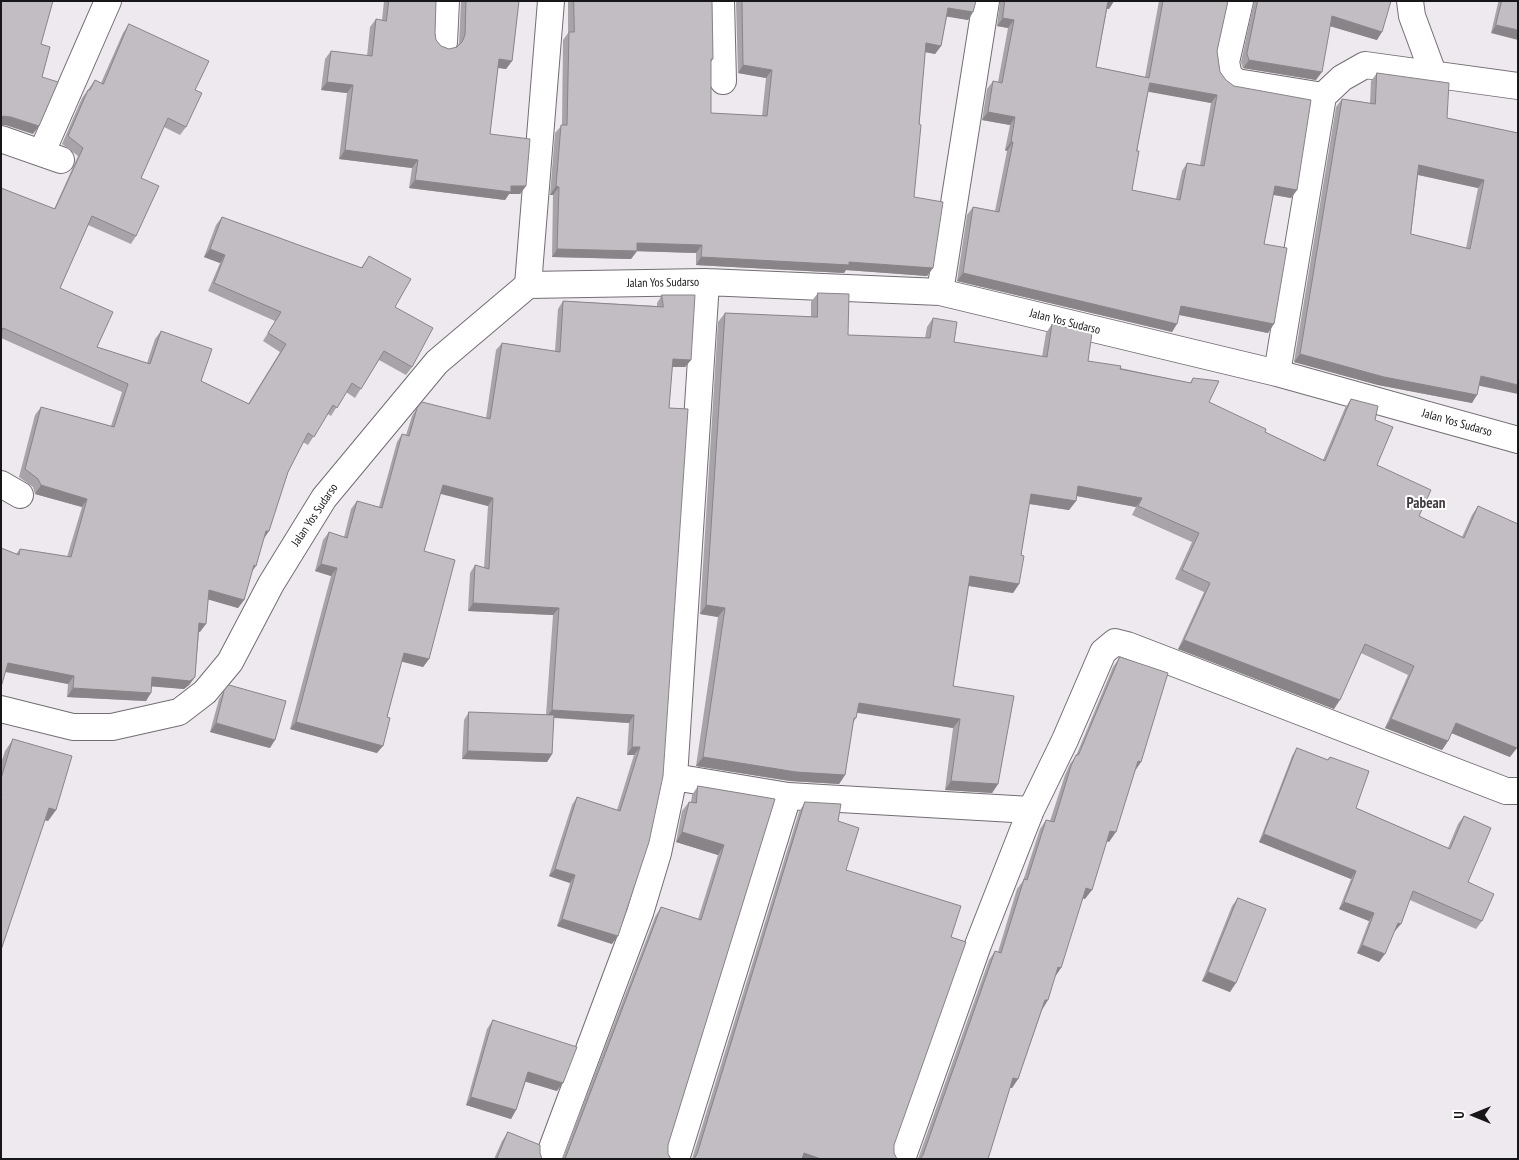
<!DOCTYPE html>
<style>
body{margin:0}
#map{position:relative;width:1519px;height:1160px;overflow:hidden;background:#eee9ef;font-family:"PT Sans Narrow",sans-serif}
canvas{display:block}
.frame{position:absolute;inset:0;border:2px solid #171618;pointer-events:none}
.north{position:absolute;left:1449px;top:1090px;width:50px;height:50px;-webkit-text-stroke:4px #fff;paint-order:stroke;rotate:270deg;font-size:14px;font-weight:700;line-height:20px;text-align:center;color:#171618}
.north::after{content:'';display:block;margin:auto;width:18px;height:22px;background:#171618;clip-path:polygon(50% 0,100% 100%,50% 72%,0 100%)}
</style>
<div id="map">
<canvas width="1519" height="1160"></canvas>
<div class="frame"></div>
<div class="north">U</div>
</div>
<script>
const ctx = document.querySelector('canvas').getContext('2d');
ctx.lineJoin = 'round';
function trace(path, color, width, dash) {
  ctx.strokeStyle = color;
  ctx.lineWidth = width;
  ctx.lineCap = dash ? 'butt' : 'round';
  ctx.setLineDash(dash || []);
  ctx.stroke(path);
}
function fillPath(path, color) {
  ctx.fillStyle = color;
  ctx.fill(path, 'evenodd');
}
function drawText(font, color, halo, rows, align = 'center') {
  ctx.font = font + ' "PT Sans Narrow",sans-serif';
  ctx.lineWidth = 4;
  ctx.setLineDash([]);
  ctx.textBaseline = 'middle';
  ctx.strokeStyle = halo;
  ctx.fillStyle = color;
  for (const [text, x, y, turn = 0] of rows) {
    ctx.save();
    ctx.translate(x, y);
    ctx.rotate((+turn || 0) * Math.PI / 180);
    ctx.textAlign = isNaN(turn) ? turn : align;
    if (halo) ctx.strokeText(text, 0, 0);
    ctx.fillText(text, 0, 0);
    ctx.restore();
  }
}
const street = new Path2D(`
 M721,1L723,81
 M1240,1L1226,62L1229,76L1237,82L1323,96
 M1410,1L1412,16L1433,73
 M444,42L446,1
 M1,139L61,160
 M42,152L108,1
 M528,285L551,1
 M940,292L986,1
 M1277,373L1323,96L1342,78L1365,65L1518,86
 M1,484L20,495
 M1,709L73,727H112L179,712L205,692L230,662L271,584L324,498L437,362L528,285L706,282L940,292L1277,373L1518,440
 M674,777L706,282
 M548,1159L640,913L658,853L674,777L788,796L1031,810
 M676,1159L788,796
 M902,1159L978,945L1031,810L1065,740L1103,652L1115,642L1127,645L1506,791H1518`);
const wall = new Path2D(`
 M384,1H436L435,33L436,40L441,46L449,49L457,47L459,43L461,1H519L512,61L506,69L498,68L490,134L526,186L520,194H509L505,200L409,188L412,168L339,159L347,93L321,90L325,59L331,51L367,56L370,27L376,19L382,20Z
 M568,1H712L713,59L711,62V113L762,116L766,78L738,73L736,3L737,1H976L973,12L968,20L947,16L941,46L935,54L925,52L914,197L933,268L927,276L846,270L844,273L696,265V253L637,251L631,259L552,257L553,195H550L555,133L562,125L563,40L568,33Z
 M1000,1H1114L1109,9H1107L1096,67L1145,77L1159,1H1228L1217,51L1220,72L1297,190L1291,198L1273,195L1264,244L1268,333L1179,315L1172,332L957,281L967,215L973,207L995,211L1007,151L1005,150L1010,125L982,120L987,89L993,81L998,82L1008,28L997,26ZM1148,91L1211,103L1200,165L1187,163L1182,171L1176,199L1132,190L1137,151Z
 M1254,1H1391L1377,40L1330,26L1316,80L1243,68L1241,62Z
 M1499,1H1518L1491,33L1498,3Z
 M129,24L195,90L186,127L180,135L164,127L141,178L136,236L131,244L88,225L60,288L97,347L147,363L155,339L161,331L201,381L248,404L280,352L263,341L275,321L208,291L220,263L204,257L216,225L222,217L361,268L369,256L395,307L412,367L406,375L379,360L355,398L346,392L331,416L328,414L308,445L303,442L288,472L251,573L244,600L238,608L208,599L200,632H199L195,677L189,685L184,689L152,686L146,701L67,697L68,684L5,672L16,554L20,549L67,557L82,507L35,494L33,487L19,477L35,415L41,407L111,426L122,392L1,338V188L54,209L78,156L62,144L82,98L95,80L101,83L123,33Z
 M1377,73L1447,118L1518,133L1479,386L1472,403L1378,385L1294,362L1336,107L1342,99L1370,103L1371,81ZM1418,175L1478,188L1466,248L1411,234Z
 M818,293L848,335L925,338L927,327L933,318L954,342L1042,357L1046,333L1052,324L1088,361L1190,383L1193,378L1209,402L1265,432L1323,460L1345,408L1351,399L1375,420L1377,465L1419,516L1462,537L1472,515L1478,506L1510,757L1451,733L1448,741L1442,750L1385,728L1408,675L1361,653L1334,709L1178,649L1204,592L1175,579L1192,542L1132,515L1136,507L1076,496V501L1069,510L1029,504L1021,555L1019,584L1013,593L968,586L953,686L998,784L992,793L945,790L953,728L857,712L856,718L853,723L845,775L839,784L790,781L696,766L718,617L700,614L718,322L725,313L811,317V302Z
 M662,295L691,360L685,367H672L669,408L688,409L612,944L557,926L570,883L549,876L572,805L577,797L617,810L634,755H627L629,723L553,718L552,754L547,762L462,759L464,720L469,712L546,715L553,615L468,611L470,573L475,565L484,568L488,506L440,493L424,551L429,659L423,667L402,661L377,753L290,729L331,576L315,571L323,540L329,532L344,537L351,509L357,501L379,507L397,442L402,434L406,435L412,416L417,408L486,418L496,350L502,343L555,351L558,309L563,301L657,306V303Z
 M1120,657L1134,771L1109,842L1107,841L1085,899L1083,898L1055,976L1042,1010L1018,1079L1012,1088H1010L988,1159H918L989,960L995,951L998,952L1017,889L1023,881L1040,829L1046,820L1050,821L1065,775L1070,764L1076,756L1113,667Z
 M224,691L270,748L210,732L219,699Z
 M13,739L56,810L48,821L44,820L1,950V763L5,751Z
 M1297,748L1327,760L1330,757L1356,808L1448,848L1458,824L1464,816L1468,882L1482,921L1476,929L1410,900L1395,931H1394L1379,962L1357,953L1369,921L1339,909L1351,879L1259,842L1292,756Z
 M698,786L775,799L668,1145V1154L671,1159H562L655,917L661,907L698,919L718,855L676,842L682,811L689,802H691L692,795Z
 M805,802L838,821L846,870L951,937L894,1145V1153L897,1159H692L799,812Z
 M1238,898L1230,992L1202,981L1232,906Z
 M493,1020L557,1091L526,1081L516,1110L511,1119L466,1105L487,1029Z
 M508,1132L540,1153L542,1159H494L502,1141Z`);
const shadedWall = new Path2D(`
 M1107,1H1114L1109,9L1102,8Z
 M948,8L973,12L968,20L943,16Z
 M1332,16L1382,32L1377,40L1326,25Z
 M1003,18L1014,20L1008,28L997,26Z
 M1496,25L1518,30V40L1491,33Z
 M926,43L941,46L935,54L920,51Z
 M499,59L512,61L506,69L493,67Z
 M1249,60L1322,72L1316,80L1243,68Z
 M743,65L772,70L766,78L738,73Z
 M327,82L353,85L347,93L321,90Z
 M1150,83L1217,95L1211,103L1144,91Z
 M988,112L1015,117L1010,125L982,120Z
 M3,116L11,117L39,126L33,134L5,125H1V118Z
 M1011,142H1013L1007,151L1005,150Z
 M345,150L418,160L412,168L339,159Z
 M1419,165L1484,180L1478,188L1414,174Z
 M415,180L511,186H526L520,194H509L505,200L409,188Z
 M556,186L559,187L553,195H550Z
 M1275,186L1297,190L1291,198L1269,194Z
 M637,243L702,245L696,253L631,251Z
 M210,249L225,255L220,263L204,257Z
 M557,249L637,251L631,259L552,257Z
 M701,257L849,262L933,268L927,276L846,270L844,273L696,265Z
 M963,273L1177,324L1172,332L957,281Z
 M1181,306L1274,324L1268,333L1175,314Z
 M1300,354L1477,395L1472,403L1378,385L1294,362Z
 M673,359L691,360L685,367H668Z
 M1481,376L1518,385V394L1476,385Z
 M41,485L87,499L82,507L35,494Z
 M443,485L493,498L488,506L437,493Z
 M1078,486L1142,498L1136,507L1072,495Z
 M1031,494L1076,501L1069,510L1024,503Z
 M266,531H269L263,540Z
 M321,564L337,568L331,576L315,571Z
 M254,565L256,566L250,574Z
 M970,576L1019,584L1013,593L964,585Z
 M209,590L244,600L238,608L203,598Z
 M473,603L559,608L553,615L468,611Z
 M706,605L725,608L718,617L700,614Z
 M199,623L206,624L200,632H194Z
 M1184,640L1340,700L1334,709L1178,649Z
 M404,653L429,659L423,667L399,661Z
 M8,663L74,676L68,684L2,671Z
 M152,677H195L189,685L184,689L146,686Z
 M73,688L151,693L146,701L67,697Z
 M859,703L960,719L953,728L852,712Z
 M552,710L634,715L629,723L546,717Z
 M1391,719L1448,741L1442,750L1385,728Z
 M296,722L383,746L377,753L290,729Z
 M216,723L275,740L270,748L210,732Z
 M1456,723L1517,748L1510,757L1449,732Z
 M632,747H640L634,755H627Z
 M468,751L552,754L547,762L462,759Z
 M703,757L845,775L839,784L790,781L696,766Z
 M1138,761L1141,762L1135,771Z
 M951,781L998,784L992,793L945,790Z
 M49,808L56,810L48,821L41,819Z
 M1110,831L1116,832L1109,842L1104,840Z
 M682,832L724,845L718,855L676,842Z
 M1264,834L1356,871L1351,879L1259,842Z
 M555,869L575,875L570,883L549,876Z
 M1086,888L1092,890L1085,899L1080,897Z
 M1344,902L1374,913L1369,921L1339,909Z
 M562,919L618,936L612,944L557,926Z
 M1398,923L1401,924L1395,931L1392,930Z
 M1362,945L1385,954L1379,962L1357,953Z
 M1058,967L1061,968L1055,977Z
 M1208,972L1236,983L1230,992L1202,981Z
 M1045,1000H1048L1042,1010Z
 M528,1072L563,1083L557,1091L523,1081Z
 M1013,1078L1018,1079L1012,1088L1007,1087Z
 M471,1097L516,1110L511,1119L466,1105Z
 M804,1153L821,1159H800Z`);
const building = new Path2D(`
 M1,1H53L41,44L50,47L42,77L58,82L39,126L11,117L3,116L1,118Z
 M389,1H436L435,33L436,40L441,46L449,49L457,47L462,42L465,35L466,1H519L512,61L499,59L490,134L530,139L526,186H511V192L415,180L418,160L345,150L353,85L327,82L331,51L372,56L376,19L386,21Z
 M574,1H712L713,59H711V113L767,116L772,70L743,65L742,1H976L973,12L948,8L941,46L926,43L919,124L921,125L914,197L943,202L933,268L849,262V265L701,257L702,245L637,243V251L557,249L559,187L556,186L561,125H567L569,32H574Z
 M1005,1H1108L1096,67L1149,78L1163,1H1228L1217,51L1220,72L1226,80L1234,86L1311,100L1297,190L1275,186L1264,244L1287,248L1274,324L1181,306L1177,324L963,273L973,207L999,212L1013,142H1011L1015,117L988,112L993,81L1002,83L1014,20L1003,18ZM1150,83L1217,95L1204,166L1187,163L1180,200L1132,190L1139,151H1137Z
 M1258,1H1391L1382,32L1332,16L1322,72L1249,60L1247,54Z
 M1502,1H1518V30L1496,25Z
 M129,24L209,61L195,90L202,93L186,127L168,118L141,178L159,186L136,236L92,216L60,288L113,312L97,347L150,364L161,331L212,349L201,381L249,404L286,344L268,333L281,312L214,283L225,255L210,249L222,217L362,268L369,256L411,279L395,307L433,328L412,367L384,351L361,389L352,383L337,408L333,405L314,437L308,433L288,472L269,531H266L256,566L254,565L244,600L209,590L206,624L199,623L195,677L190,681L152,677L151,693L73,688L74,676L8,663L1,687V548L19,555L20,549L71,557L87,499L41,485L38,479L25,469L41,407L114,427L128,384L3,328L1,333V188L55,209L83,148L68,136L88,90H90L95,80L103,84Z
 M1377,73L1449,83L1447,118L1518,133V385L1481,376L1477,395L1384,377L1300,354L1342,99L1375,104ZM1419,165L1484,180L1470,249L1411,234Z
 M818,293L849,294L848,335L930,338L933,318L957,322L954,342L1047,357L1052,324L1092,333L1088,361L1121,366L1120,369L1191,383L1193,378L1219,381L1209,402L1266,429L1265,432L1325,461L1351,399L1378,406L1375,420L1393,427L1377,465L1431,490L1419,516L1464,538L1478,506L1518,524V745L1517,748L1456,723L1448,741L1391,719L1414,666L1365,644L1340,700L1184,640L1210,583L1182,570L1199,533L1138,506L1142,498L1078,486L1076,501L1031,494L1021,555L1024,556L1019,584L970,576L953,686L1014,696L998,784L951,781L960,719L859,703L856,718H854L845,775L796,772L703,757L725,608L706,605L725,313L817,317Z
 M662,295H695L691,360L673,359L669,408L688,409L675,601L663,776L649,842L618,936L562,919L575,875L555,869L577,797L620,811L640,747H632L634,715L552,710L559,608L473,603L475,565L489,569L493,498L443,485L424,551L455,560L429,659L404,653L387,717L390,718L383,746L296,722L337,568L321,564L329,532L347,538L357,501L382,508L402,434L409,436L417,408L422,402L490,419L502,343L560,352L563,301L663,307Z
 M1120,657L1168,673L1141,762L1138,761L1116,832L1110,831L1092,890L1086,888L1061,968L1058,967L1048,1000H1045L1018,1079L1013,1078L988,1159H920L923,1155L995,951L1001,953L1024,879L1027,880L1046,820L1054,822L1071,766L1076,755H1078Z
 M229,685L286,701L275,740L216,723L224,691Z
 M469,712L554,715L552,754L468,751Z
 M13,739L72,756L56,810L49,808L1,950V797L2,794H1V779Z
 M1297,748L1328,760L1330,757L1369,771L1356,808L1450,849L1464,816L1491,828L1468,882L1494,894L1482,921L1413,891L1401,924L1398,923L1385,954L1362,945L1374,913L1344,902L1356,871L1264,834Z
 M698,786L775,799L668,1145V1154L671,1159H565L661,907L701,920L724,845L682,832L689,802L696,803Z
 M805,802L841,804L838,821L859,828L846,870L961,906L951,937L966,942L894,1145V1153L897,1159H821L804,1153L802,1159H694L697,1154Z
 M1238,898L1266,909L1236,983L1208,972Z
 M493,1020L577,1047L563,1083L528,1072L516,1110L471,1097Z
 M508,1132L540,1145V1153L542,1159H497Z`);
const streetNames = [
 ["Jalan Yos Sudarso",663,283,-1],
 ["Jalan Yos Sudarso",1065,322,14],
 ["Jalan Yos Sudarso",1457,423,16],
 ["Jalan Yos Sudarso",315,515,-56]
];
const quarterNames = [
 ["Pabean",1426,504]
];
trace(street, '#726e73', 28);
trace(street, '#fff', 26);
fillPath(wall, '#a7a3a8');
fillPath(shadedWall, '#888488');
fillPath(building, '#c2bdc3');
trace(building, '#888488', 1);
drawText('12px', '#171618', '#fff', streetNames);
drawText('bold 15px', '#403b40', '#fff', quarterNames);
</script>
